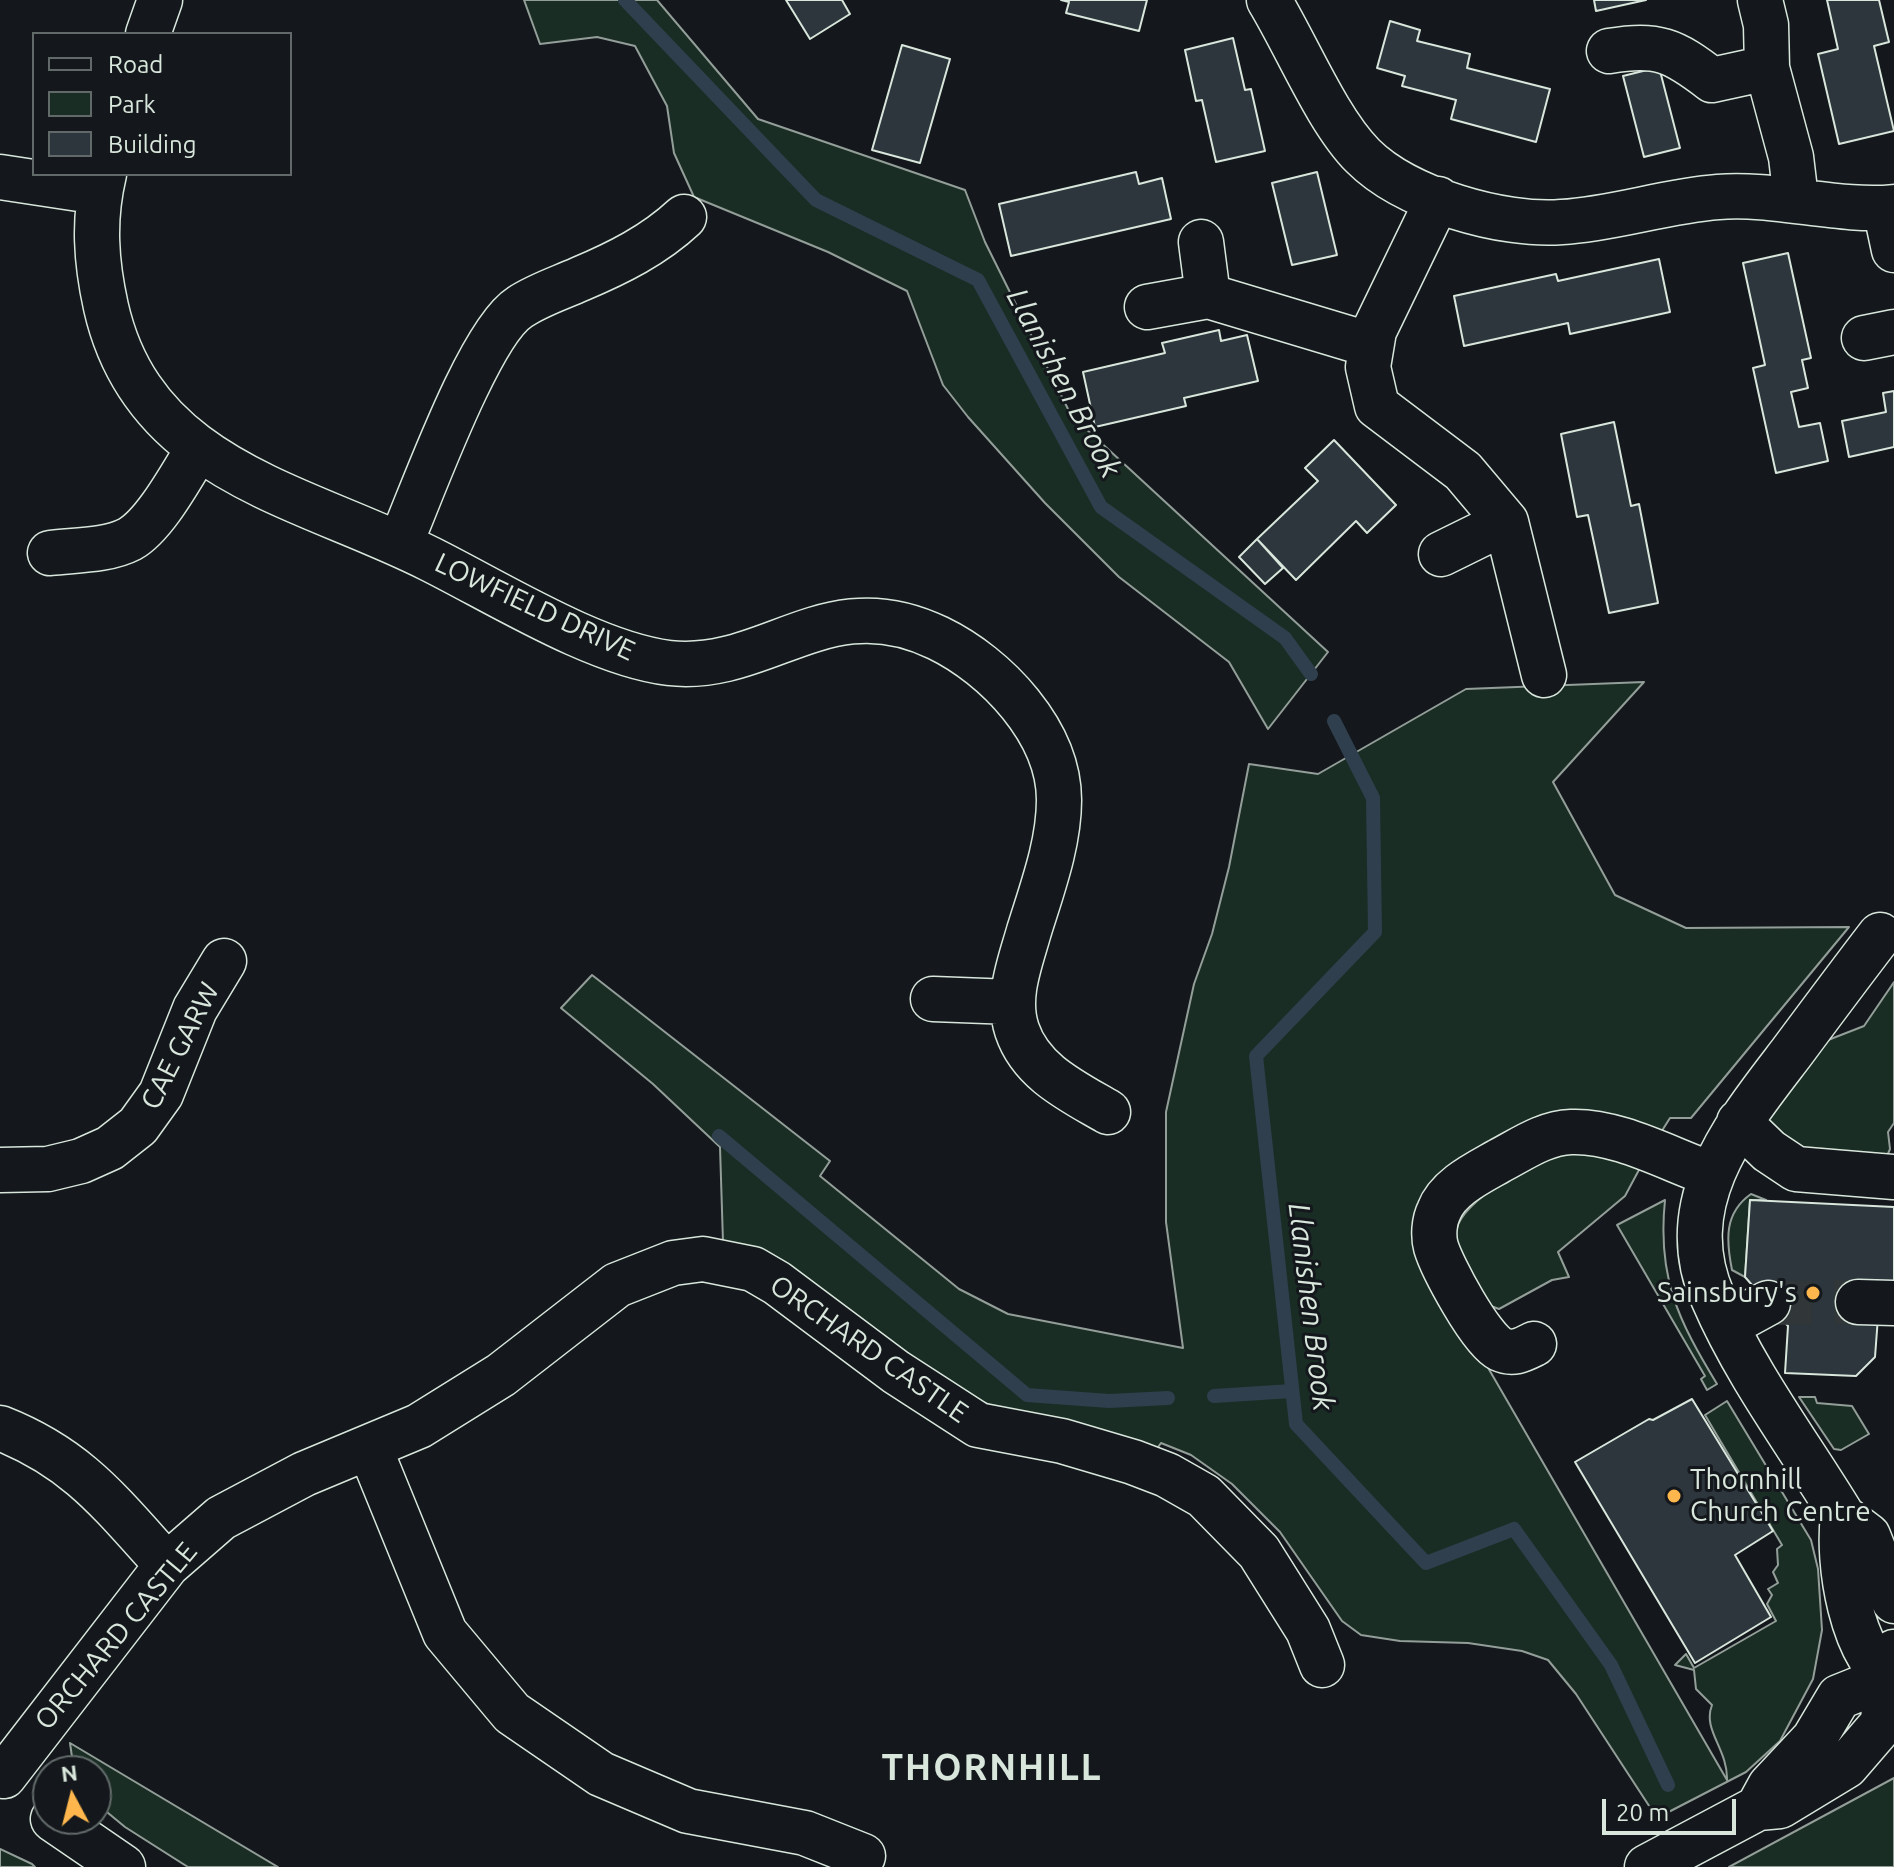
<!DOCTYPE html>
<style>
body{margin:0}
#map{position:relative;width:1894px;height:1867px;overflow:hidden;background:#14181c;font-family:Ubuntu,sans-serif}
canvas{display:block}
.legend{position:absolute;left:32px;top:32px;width:260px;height:144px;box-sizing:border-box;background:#14181c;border:2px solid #626a69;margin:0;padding:10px 14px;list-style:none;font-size:24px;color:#d8e6dc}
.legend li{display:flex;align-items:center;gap:16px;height:40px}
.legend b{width:40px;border:2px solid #626a69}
.north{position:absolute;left:32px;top:1755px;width:80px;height:80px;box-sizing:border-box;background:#14181c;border:2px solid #626a69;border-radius:50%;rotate:353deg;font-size:22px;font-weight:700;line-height:32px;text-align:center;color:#d8e6dc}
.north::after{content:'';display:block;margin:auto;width:28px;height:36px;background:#ffb74d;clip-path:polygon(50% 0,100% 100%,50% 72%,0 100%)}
.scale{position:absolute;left:1602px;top:1799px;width:134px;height:36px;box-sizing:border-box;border:4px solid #d8e6dc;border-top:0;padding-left:10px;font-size:24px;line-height:28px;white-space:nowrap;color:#d8e6dc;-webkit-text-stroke:6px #14181c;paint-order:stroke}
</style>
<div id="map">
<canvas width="1894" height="1867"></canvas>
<ul class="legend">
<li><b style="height:10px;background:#14181c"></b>Road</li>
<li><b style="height:22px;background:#1a2d24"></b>Park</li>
<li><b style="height:22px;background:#2c363c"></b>Building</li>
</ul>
<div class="north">N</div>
<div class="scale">20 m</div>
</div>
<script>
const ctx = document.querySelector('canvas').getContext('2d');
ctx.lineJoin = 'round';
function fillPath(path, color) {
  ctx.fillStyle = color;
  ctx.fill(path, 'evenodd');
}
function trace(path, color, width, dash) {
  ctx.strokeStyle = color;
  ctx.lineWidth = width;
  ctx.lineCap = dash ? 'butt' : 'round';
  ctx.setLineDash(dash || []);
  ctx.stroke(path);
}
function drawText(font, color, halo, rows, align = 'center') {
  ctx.font = font + ' Ubuntu,sans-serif';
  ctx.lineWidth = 6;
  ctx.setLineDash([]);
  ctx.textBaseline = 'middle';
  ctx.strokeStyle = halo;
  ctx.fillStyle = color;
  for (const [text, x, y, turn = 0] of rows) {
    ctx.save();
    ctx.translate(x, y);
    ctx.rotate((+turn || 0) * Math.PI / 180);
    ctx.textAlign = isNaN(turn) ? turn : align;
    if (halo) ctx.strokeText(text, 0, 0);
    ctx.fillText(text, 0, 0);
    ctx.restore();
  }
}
const green = new Path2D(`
 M524,0H657L758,119L965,190L985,242L1071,415L1328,652L1268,729L1229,662L1119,577L1045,503L968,417L943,385L907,291L828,252L694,197L674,153L667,106L635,46L597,37L540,44Z
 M1644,682L1553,782L1615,895L1686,928L1849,927L1691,1118H1670L1658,1137L1641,1134L1447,1180L1465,1328L1727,1780C1728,1749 1702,1730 1712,1705L1696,1689L1694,1670L1675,1665L1686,1654L1694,1668L1776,1621L1767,1604L1772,1595L1768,1589L1778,1583L1773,1572L1778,1565L1777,1549L1782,1545L1705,1415L1727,1401L1811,1540L1818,1569L1822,1630L1813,1679L1780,1741L1746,1772L1657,1818L1576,1694L1548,1660L1522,1651L1468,1643L1400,1641L1361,1635L1342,1621L1280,1532L1232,1484L1191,1455L1161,1443L1156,1450L1015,1416L983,1402L723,1242L720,1147L653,1084L561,1008L592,975L830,1161L820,1176L959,1289L1008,1314L1183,1348L1166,1222V1112L1194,984L1212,934L1229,867L1249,764L1318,774L1466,689Z
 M1894,982V1123L1888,1132L1890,1149L1884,1163L1833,1169L1761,1125L1823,1042L1864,1026Z
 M1597,1151L1640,1168L1625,1196L1558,1252L1569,1277L1552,1280L1499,1309L1491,1306C1478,1284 1457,1260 1456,1234C1456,1205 1524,1167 1548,1157C1562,1151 1582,1152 1597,1151Z
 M1751,1194L1766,1200H1750L1745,1277L1732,1270C1726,1240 1724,1213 1751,1194Z
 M1665,1200C1657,1277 1678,1320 1717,1384L1707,1390L1701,1379L1705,1376L1617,1225Z
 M1799,1397H1815L1817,1403L1852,1406L1869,1434L1841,1450L1834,1449Z
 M70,1743L278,1867H188L125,1827L96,1803V1771H74Z
 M1894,1778V1867H1729Z
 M0,1849L32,1864L35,1867H0Z`);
const stream = new Path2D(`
 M625,0L816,200L978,280L1101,507L1285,638L1311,674
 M1334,721L1373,798L1375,932L1256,1056L1296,1424L1426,1563L1514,1529L1611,1665L1668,1785
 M719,1136L1027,1395L1109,1401L1168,1398
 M1214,1396L1292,1391`);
const building = new Path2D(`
 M786,0H842L850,14L810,39Z
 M1061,0H1147L1139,31L1066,13L1069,2Z
 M1594,0H1646L1596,11Z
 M1827,0H1879L1889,42L1874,46L1894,131L1839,144L1818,54L1838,49Z
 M1390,21L1420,30L1417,41L1470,54L1467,68L1550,89L1536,142L1451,119L1456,100L1402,86L1405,76L1377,68Z
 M1233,38L1245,90L1251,89L1265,151L1216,162L1202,100L1196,101L1185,50Z
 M902,45L950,59L920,163L872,150Z
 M1659,67L1680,148L1644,157L1623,76Z
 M1136,172L1139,184L1162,178L1171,219L1011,256L999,204Z
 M1317,172L1337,255L1292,265L1272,183Z
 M1788,253L1811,358L1802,360L1808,388L1791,392L1799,427L1820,423L1828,461L1776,473L1753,368L1765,365L1743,263Z
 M1659,259L1670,312L1570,334L1568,323L1464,346L1454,296L1556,274L1558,281Z
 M1219,330L1221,341L1247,335L1258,381L1184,398L1186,406L1095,427L1083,372L1165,353L1162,343Z
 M1894,391V447L1849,457L1842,421L1886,412L1883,393Z
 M1614,422L1631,506L1639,504L1658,603L1609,613L1588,515L1577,517L1561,434Z
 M1334,440L1396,505L1367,533L1356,521L1296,580L1257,539L1318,481L1305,468Z
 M1257,539L1283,568L1265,584L1239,557Z
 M1750,1200L1894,1207V1285L1878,1317L1875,1357L1856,1376L1785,1373L1788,1326L1745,1277Z
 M1692,1399L1773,1531L1735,1555L1771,1617L1695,1663L1575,1462L1649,1419L1653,1420Z`);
const minorTunnel = new Path2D(`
 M1768,1303L1858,1302`);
const minor = new Path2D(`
 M1269,0C1297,46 1327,120 1363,156C1406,199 1503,227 1562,222C1614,219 1665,201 1718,197C1774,192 1841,213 1894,207
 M1760,0L1766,25L1767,68
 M148,34L160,0
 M1609,51C1658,43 1673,50 1712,80L1767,68L1791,157L1796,199
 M104,174C93,220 96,262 106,307C143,471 301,494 430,559C498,593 595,654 669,663C768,674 827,584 938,638C996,666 1059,732 1059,800C1059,844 1042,889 1029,931C1020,963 1006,997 1017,1030C1031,1072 1072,1091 1108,1112
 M0,177L99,192
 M1438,199L1374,331L1368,367L1377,406L1463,471L1506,522L1544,675
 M1885,208L1894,250
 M1201,242L1208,296
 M1147,307L1208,296L1371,345
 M1864,338L1894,332
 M400,544C422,493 479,333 520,307C538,295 560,288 580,279C618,263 654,245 684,217
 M50,553C75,550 107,551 130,539C156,524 182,474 198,449
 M1441,554L1506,522
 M1880,935C1850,974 1821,1013 1792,1052C1737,1124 1671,1202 1713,1298C1746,1375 1800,1446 1843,1517L1868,1536L1894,1601
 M933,999L1012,1002
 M1739,1122L1769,1151L1796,1169L1894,1177
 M0,1170L48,1169L81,1161L110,1148L138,1126L161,1094L195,1009L224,961
 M1858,1302L1894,1303
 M1726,1326L1768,1303
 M1534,1344C1522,1350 1513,1355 1500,1349C1481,1340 1442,1267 1436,1247C1433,1236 1434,1221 1439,1211C1448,1187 1478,1173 1499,1161C1522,1149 1544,1133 1571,1132C1617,1130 1668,1159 1711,1174
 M0,1428C79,1459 112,1505 167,1565
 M370,1449L445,1633L512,1713L601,1774L688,1811L805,1833L863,1856
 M1843,1517C1837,1562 1851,1657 1894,1682
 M4,1776L167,1565L221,1518L304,1474L419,1426L501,1375L617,1285L673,1263L703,1259L753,1269L777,1283L896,1372L978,1425L1062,1441L1133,1462L1167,1475L1204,1496L1259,1552L1308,1630L1322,1665
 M1758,1808L1770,1786L1814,1739L1839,1697L1894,1675
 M53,1819L123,1867
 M1647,1867L1758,1808L1780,1806L1846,1766L1883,1723L1886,1677L1894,1652`);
const markers = [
 [1813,1293,8,"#ffb74d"],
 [1674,1496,8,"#ffb74d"]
];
const streetNames = [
 ["LOWFIELD DRIVE",535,607,25],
 ["CAE GARW",180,1046,-63],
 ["ORCHARD CASTLE",869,1349,35],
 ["ORCHARD CASTLE",116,1636,-50]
];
const poiNames = [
 ["Sainsbury's",1797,1293],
 ["Thornhill",1690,1480,"left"],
 ["Church Centre",1690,1512,"left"]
];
const waterNames = [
 ["Llanishen Brook",1064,383,62],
 ["Llanishen Brook",1311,1307,83]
];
const districtNames = [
 ["THORNHILL",992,1768]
];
fillPath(green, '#1a2d24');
trace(green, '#939e99', 2);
trace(stream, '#2f3f4d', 14);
fillPath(building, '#2c363c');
trace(building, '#d8e6dc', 2);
trace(minorTunnel, '#313739', 44, [44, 22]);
trace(minor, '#d8e6dc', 47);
trace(minor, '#14181c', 44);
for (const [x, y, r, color] of markers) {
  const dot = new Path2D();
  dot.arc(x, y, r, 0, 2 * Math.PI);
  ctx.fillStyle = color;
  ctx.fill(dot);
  trace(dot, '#14181c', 3);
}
drawText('28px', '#d8e6dc', '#14181c', streetNames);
drawText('28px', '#d8e6dc', '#14181c', poiNames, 'right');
drawText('italic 30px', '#d8e6dc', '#14181c', waterNames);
ctx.letterSpacing = '2px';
drawText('bold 36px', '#d8e6dc', '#14181c', districtNames);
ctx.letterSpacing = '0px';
</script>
